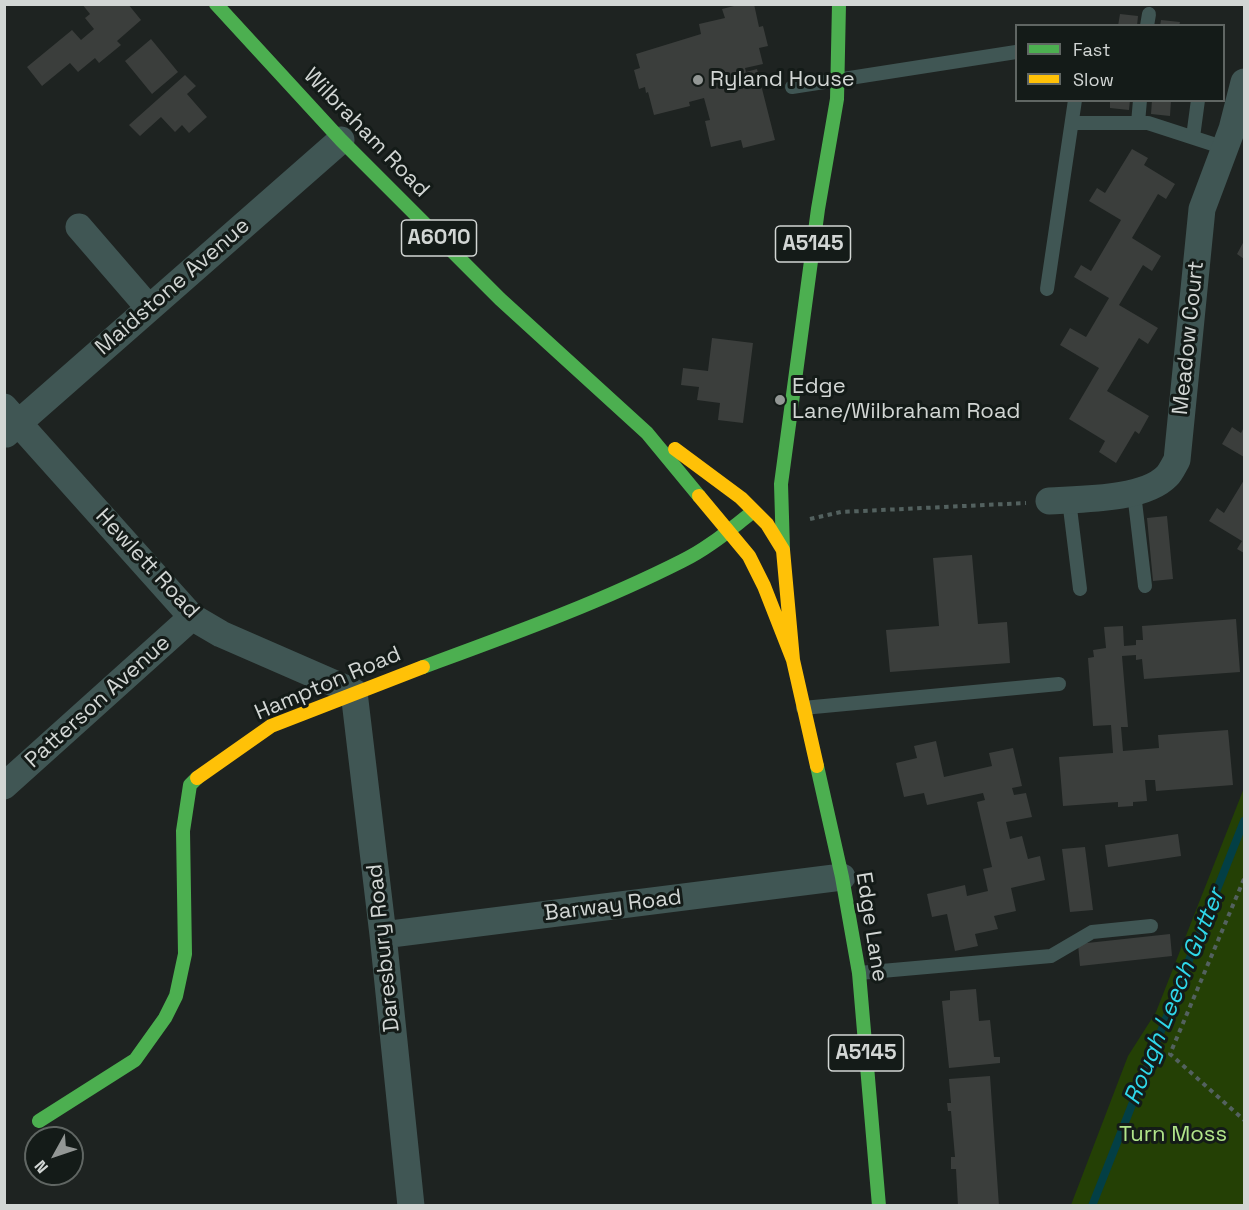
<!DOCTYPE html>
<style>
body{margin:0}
#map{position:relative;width:1249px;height:1210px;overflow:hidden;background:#1e2321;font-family:"Space Grotesk",sans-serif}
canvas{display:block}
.frame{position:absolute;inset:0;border:6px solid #d2d6d4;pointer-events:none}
.legend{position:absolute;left:1015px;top:24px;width:210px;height:78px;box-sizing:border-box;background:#141b18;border:2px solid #606663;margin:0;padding:8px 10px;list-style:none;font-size:18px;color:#d2d6d4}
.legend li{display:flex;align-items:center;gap:12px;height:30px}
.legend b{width:30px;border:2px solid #606663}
.north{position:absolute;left:24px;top:1126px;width:60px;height:60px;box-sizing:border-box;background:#141b18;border:2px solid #606663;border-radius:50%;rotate:230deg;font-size:16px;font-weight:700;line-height:24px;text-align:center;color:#d2d6d4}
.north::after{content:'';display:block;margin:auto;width:21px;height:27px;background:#939795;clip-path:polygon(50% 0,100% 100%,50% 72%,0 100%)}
</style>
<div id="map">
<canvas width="1249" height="1210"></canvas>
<div class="frame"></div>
<ul class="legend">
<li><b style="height:8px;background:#4caf50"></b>Fast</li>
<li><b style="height:8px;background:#ffc107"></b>Slow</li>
</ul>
<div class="north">N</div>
</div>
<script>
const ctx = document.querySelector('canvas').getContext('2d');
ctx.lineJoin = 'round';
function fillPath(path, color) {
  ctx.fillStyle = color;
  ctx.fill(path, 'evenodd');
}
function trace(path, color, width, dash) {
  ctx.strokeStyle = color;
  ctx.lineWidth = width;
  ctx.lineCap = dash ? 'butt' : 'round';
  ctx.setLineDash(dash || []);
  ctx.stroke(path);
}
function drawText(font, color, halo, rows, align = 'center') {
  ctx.font = font + ' "Space Grotesk",sans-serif';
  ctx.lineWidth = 6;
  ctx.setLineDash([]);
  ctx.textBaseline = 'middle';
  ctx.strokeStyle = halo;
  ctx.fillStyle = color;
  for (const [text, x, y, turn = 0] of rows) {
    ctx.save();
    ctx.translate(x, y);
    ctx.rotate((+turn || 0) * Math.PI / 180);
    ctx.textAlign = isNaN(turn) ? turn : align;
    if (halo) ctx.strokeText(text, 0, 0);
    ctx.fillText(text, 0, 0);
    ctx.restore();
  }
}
const green = new Path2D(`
 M1244,788V1205H1071L1128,1056L1156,1012Z`);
const stream = new Path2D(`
 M1092,1206L1244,821`);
const building = new Path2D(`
 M82,4H128L141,20L117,41L121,45L99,63L95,58L78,72L70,63L42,86L27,67L72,30L81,40L94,29L85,18L90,14Z
 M742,4H754L759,27L763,26L768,46L759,48L763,64L745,68L746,72L757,69L775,140L743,148L741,140L711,147L705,121L710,120L704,98L689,102L690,106L654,115L648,92L646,93L645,87L639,89L634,70L640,68L636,54L701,34L699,24L725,18L722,9Z
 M1120,14L1138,16L1137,26H1118Z
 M1161,20L1180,22L1179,26H1160Z
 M151,39L178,72L152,94L125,61Z
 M185,75L196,86L187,94L207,117L189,133L182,125L175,132L161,117L140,136L129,125Z
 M1110,100H1130L1129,110L1110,108Z
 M1152,100H1171L1170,116L1151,114Z
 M1132,149L1148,158L1144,165L1175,184L1166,199L1158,194L1132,238L1161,256L1152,271L1143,265L1119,305L1158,328L1148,344L1139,338L1107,391L1149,416L1139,434L1135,431L1116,463L1099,452L1105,441L1069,419L1099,368L1060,345L1070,328L1086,337L1109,298L1074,277L1081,265L1091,271L1121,220L1089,201L1097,188L1105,193Z
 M1244,241V259L1237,254Z
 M712,338L753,343L743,423L718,420L720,403L697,400L699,387L681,385L683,368L708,371Z
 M1232,427L1241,433L1244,427V457L1222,444Z
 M1244,480V553L1237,549L1242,541L1209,521L1217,508L1224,513Z
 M1167,516L1173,579L1153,581L1147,518Z
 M972,555L978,624L1007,622L1010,663L890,672L886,630L939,626L933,558Z
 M1236,619L1240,672L1144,679L1142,659L1136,660V655L1122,656L1128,727H1121L1123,751L1159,748L1158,735L1228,730L1233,785L1156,791L1155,780H1145L1147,801L1133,802V806L1118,807V802L1063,806L1059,757L1113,753L1111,725L1093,726L1088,658L1094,657L1093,650L1106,648L1104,627L1123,626L1124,646L1136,645V640H1143L1142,626Z
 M936,741L944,777L992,766L989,753L1013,748L1022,786L1012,788L1014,795L1026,793L1032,817L1006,822L1010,839L1022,836L1028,859L1040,856L1045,880L1011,888L1016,911L994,916L998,929L975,934L978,946L955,951L947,914L932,917L927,894L965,885L967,896L988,891L983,869L992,867L977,802L985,800L983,793L927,805L924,793L904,797L896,763L917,758L914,746Z
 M1178,834L1181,856L1108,867L1105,845Z
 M1085,847L1093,910L1070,912L1062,849Z
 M1170,934L1172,956L1080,966L1078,944Z
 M976,989L979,1021L990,1020L994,1057H1000V1063L949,1068L942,1001L950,1000V991Z
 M990,1076L999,1206H958L956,1169H951V1157H955L951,1111H948L947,1103H951L949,1079Z`);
const path = new Path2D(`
 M810,519L841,512L1026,503
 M1244,879L1170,1054L1244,1120`);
const lane = new Path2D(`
 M1147,26L1149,14
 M792,87L1016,52
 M1072,123H1148L1225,148
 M1138,123L1140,100
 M1193,137L1198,100
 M1047,289L1075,100
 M1134,493L1145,586
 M1069,500L1080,589
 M803,708L1059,684
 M859,973L1051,956L1092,932L1151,926`);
const street = new Path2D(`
 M79,227L149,308
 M4,407L192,617L221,634L354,692L383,935L411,1206
 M6,434L341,140
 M1049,501C1081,499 1144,500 1167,476C1171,472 1174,465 1177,460L1202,209L1232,129L1244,82
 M4,786L192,617
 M383,935L842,877`);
const fast = new Path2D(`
 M216,4L341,140L500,299L647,433L699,496
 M783,550L781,484L818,209L837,99L839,4
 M423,667C510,635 599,603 682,561C707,549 728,531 750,514
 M817,766L842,877L859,973L879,1206
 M39,1121L135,1060L165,1018L176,996L185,954L183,831L190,785L197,778`);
const slow = new Path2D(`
 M675,449L741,498L767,524L783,550L793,660L817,766
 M699,496L749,556L764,586L793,660
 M197,778L271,726L423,667`);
const markers = [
 [698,80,6,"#939795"],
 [780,400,6,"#939795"]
];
const shields = [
 [439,238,75],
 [813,244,75],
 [866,1053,75]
];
const shieldNames = [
 ["A6010",439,238],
 ["A5145",813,244],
 ["A5145",866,1053]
];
const poiNames = [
 ["Ryland House",710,80],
 ["Edge",792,387],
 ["Lane/Wilbraham Road",792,412]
];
const streetNames = [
 ["Wilbraham Road",366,133,46],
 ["Maidstone Avenue",173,287,-41],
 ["Meadow Court",1189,338,-84],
 ["Hewlett Road",147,564,47],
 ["Hampton Road",328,684,-23],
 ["Patterson Avenue",98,702,-42],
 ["Barway Road",613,906,-7],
 ["Edge Lane",871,927,81],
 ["Daresbury Road",384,948,-96]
];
const parkNames = [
 ["Turn Moss",1173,1135]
];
const waterNames = [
 ["Rough Leech Gutter",1175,997,-68]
];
fillPath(green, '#244005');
trace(stream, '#033f45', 8);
fillPath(building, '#3b3e3c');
trace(path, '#53615f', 4, [4.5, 4.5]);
trace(lane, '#405654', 14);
trace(street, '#405654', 27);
trace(fast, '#4caf50', 14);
trace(slow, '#ffc107', 14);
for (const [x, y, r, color] of markers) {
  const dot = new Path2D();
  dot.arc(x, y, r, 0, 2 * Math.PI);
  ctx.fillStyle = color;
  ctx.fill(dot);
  trace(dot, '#141b18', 2);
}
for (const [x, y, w] of shields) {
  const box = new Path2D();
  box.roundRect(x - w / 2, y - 18, w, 36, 4.5);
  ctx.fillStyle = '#141b18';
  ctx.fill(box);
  trace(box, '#d2d6d4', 1.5);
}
drawText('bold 21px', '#d2d6d4', null, shieldNames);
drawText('22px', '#d2d6d4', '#141b18', poiNames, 'left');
drawText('22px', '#d2d6d4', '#141b18', streetNames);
drawText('22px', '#b1e58a', '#141b18', parkNames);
drawText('italic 24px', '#2fd7ea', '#141b18', waterNames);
</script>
